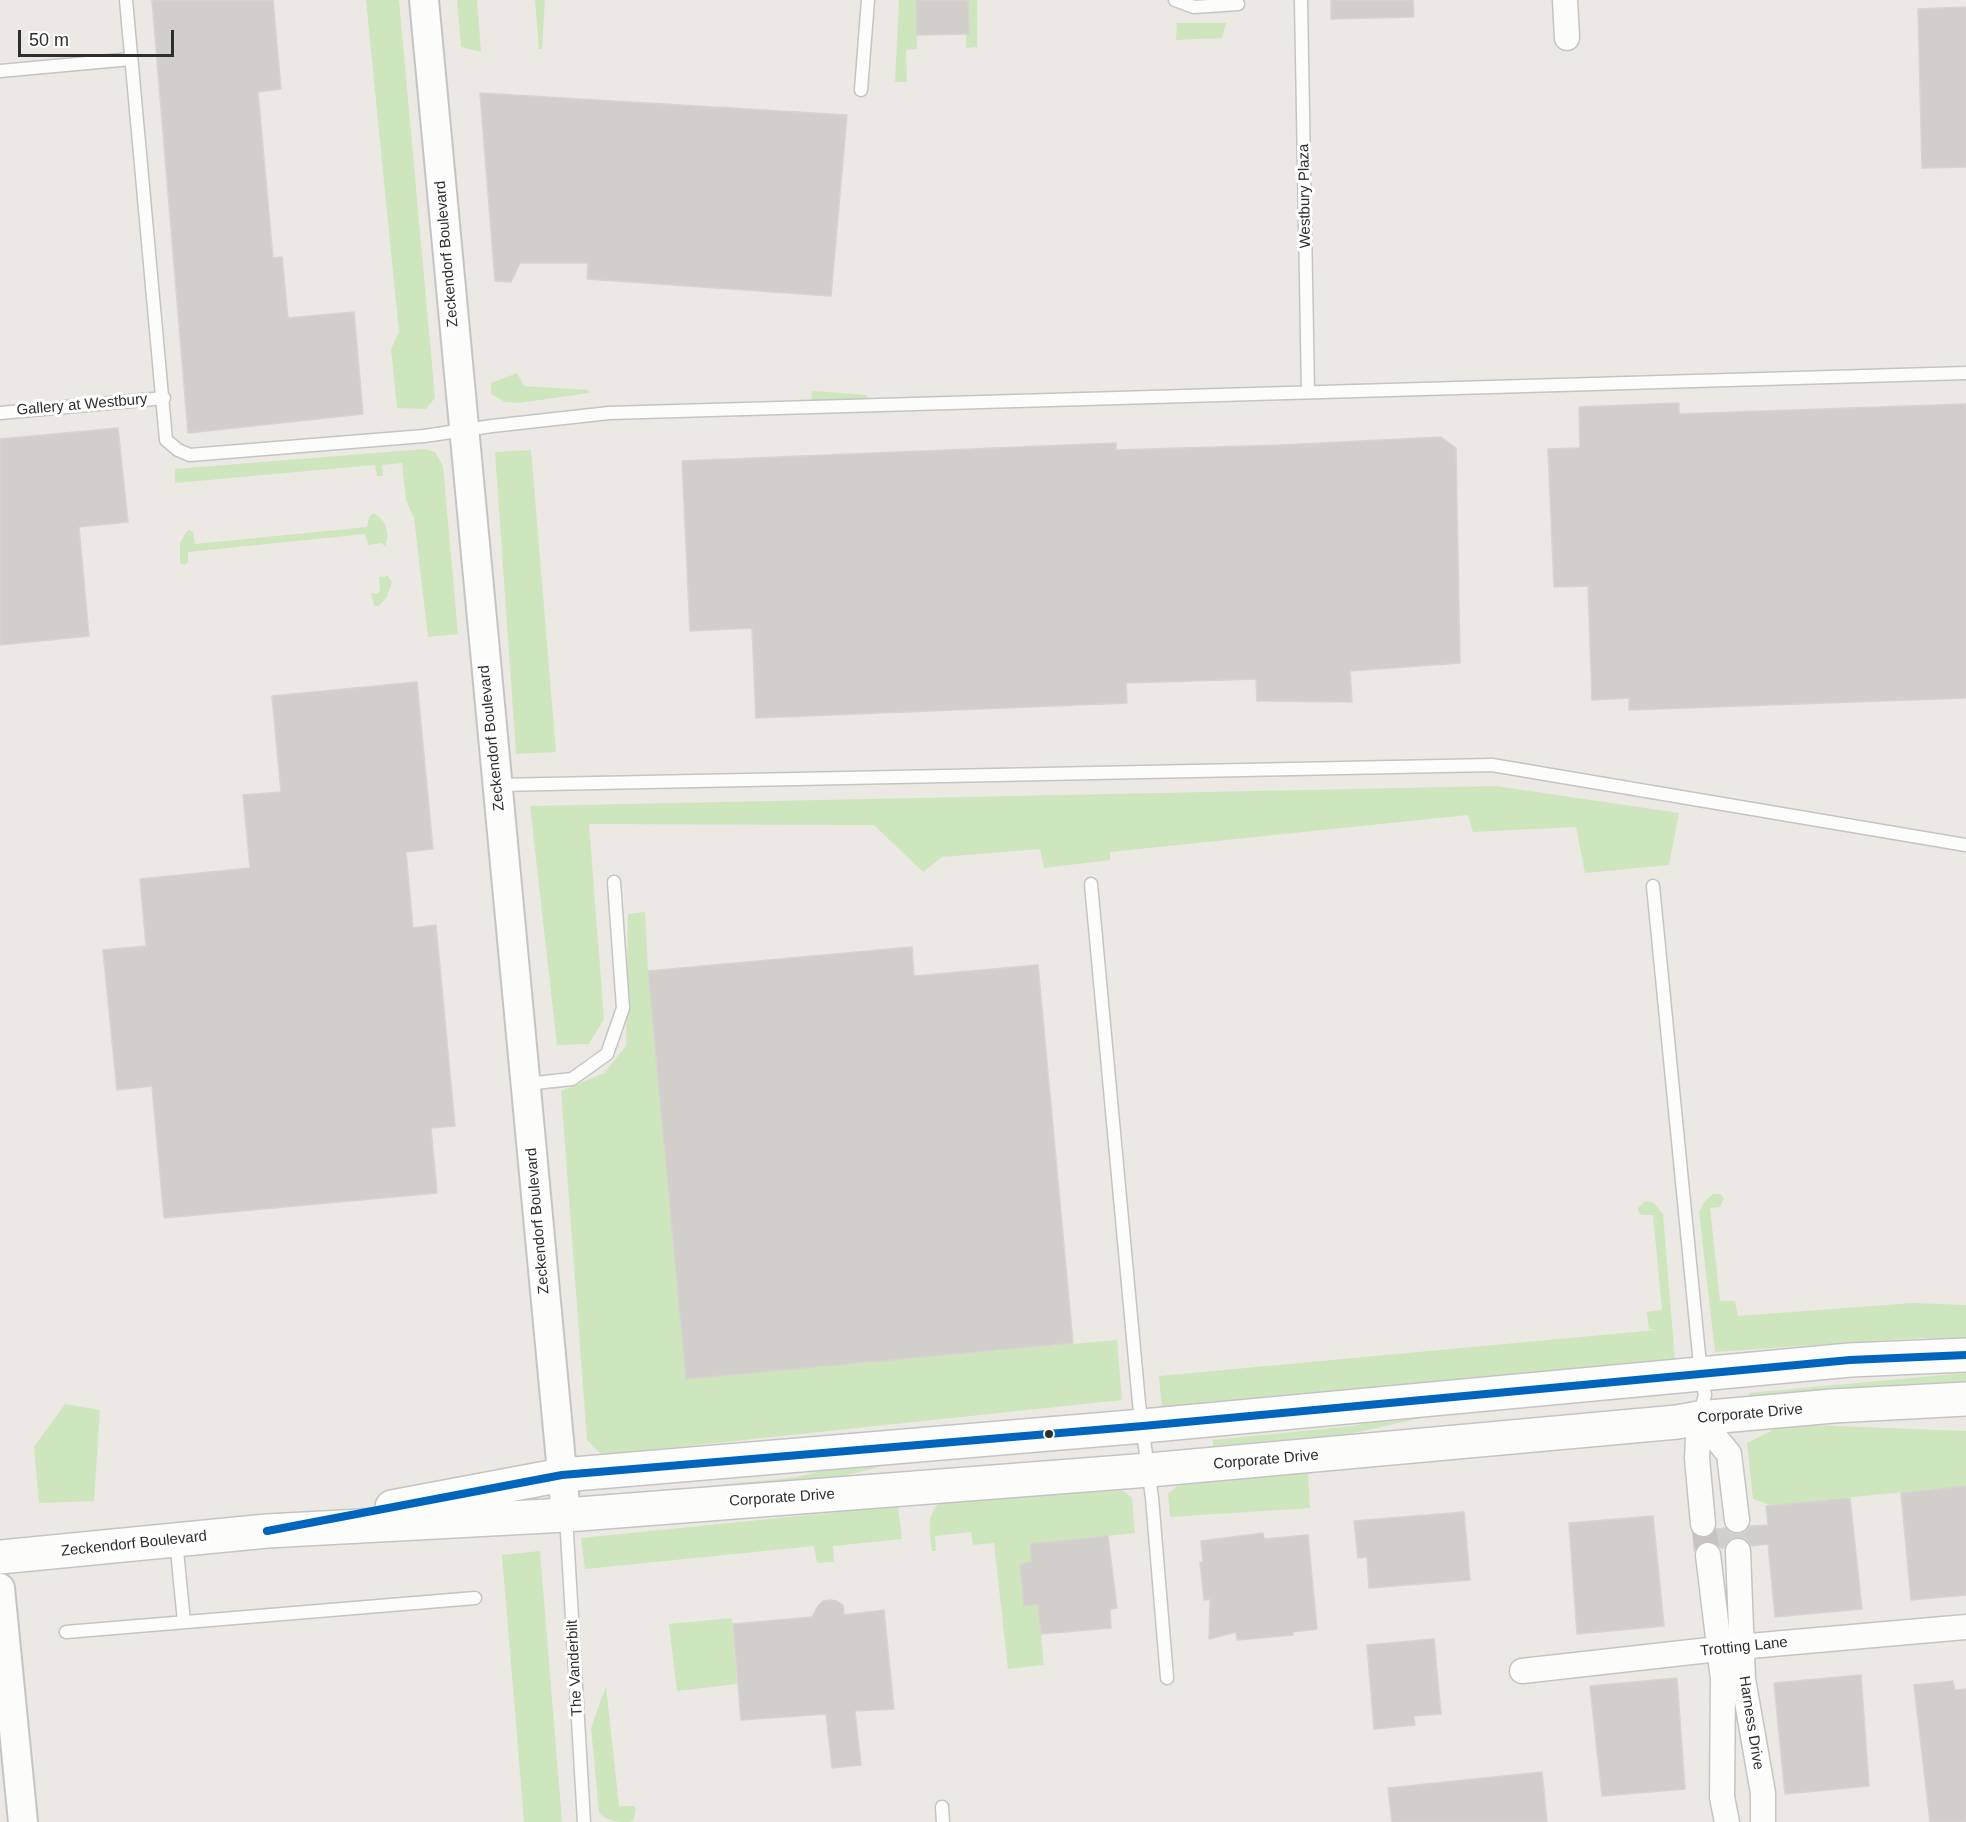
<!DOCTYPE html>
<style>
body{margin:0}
#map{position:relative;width:1966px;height:1822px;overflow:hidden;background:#ece8e4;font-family:Helvetica,sans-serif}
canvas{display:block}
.scale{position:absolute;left:18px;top:30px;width:156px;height:27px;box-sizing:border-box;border:3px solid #2e2e2e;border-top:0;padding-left:8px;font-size:18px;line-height:21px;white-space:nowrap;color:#2e2e2e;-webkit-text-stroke:4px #fff;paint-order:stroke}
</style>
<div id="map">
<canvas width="1966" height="1822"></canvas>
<div class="scale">50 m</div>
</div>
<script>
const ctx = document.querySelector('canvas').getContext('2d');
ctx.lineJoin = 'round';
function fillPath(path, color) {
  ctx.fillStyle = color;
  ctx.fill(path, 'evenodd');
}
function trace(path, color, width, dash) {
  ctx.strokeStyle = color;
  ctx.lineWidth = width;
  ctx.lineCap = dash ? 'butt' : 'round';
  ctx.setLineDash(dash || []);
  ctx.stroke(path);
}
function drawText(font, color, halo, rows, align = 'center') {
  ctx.font = font + ' Helvetica,sans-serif';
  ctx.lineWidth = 6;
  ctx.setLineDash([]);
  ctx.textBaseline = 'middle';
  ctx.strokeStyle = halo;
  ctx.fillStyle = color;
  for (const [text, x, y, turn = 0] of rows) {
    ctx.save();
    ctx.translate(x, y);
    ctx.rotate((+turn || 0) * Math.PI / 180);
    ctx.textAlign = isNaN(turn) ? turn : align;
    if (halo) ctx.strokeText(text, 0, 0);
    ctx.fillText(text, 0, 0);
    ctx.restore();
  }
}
const green = new Path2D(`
 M366,0H399L435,398L426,409L397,408L391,349L399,332Z
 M457,0H477L481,52L461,47Z
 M535,0H545L542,49H539Z
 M899,0H916L917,49L906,50L907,82H895Z
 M966,0H977V47L966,48Z
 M1177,23H1226L1222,38L1176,40Z
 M517,373L524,386L588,390L589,393L519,403L505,402L491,394V383Z
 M812,391L867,395V403L811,404Z
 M425,449L435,452L443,466L458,634L428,637L414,518L406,500L402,463L382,465L383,476H377L375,465L175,483V469Z
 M531,450L556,752L516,754L495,452Z
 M374,513C386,520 391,534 385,547L382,543L368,545L365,534L188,552V562L185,565L180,563V543L186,532L190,530L193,533L195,544L367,527L369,517Z
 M388,576L392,582L387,597L379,606H374L371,593L377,594L380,591L379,577Z
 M1496,786L1679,813L1669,865L1585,873L1576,827L1473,832L1468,815L1110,852V860L1044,868L1040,849L942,857L923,872L874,825L589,824L604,1019L589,1044L557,1045L530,806Z
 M645,912L648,971L686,1378L1117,1340L1122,1400L602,1455L587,1440L561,1091L604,1073L626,1046L628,914Z
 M1713,1194H1720L1724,1198L1720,1207L1710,1208L1720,1301H1735L1738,1316L1913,1303L1966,1305V1338H1919L1715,1352L1699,1212L1705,1201Z
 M1645,1201L1654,1203L1663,1214L1675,1360L1162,1409L1159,1376L1656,1330L1649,1329L1647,1312L1662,1310L1653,1215H1642L1639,1213L1638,1208Z
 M1966,1373V1383L1896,1385L1750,1398L1749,1393Z
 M65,1404L100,1410L94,1501L39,1503L34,1447Z
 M1410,1413L1435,1415L1350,1434L1213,1446V1440L1353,1426Z
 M1785,1424L1966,1431V1486L1770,1505L1753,1499L1747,1443Z
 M1104,1443L883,1466L820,1482L621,1495L797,1477L858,1462Z
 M1308,1471L1310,1508L1170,1517L1168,1494L1185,1479Z
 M1110,1487L1125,1492L1132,1498L1135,1533L1030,1544L1032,1562L1020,1564L1024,1605L1038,1604L1044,1665L1008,1669L994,1543L973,1545L971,1532L935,1536L936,1551H932C930,1531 925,1520 939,1503Z
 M898,1506L902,1539L833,1546L834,1562L817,1563L814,1546L585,1569L581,1538Z
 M540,1551L562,1822H524L502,1555Z
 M732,1618L737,1684L677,1691L669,1624Z
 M606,1686L619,1806H634L636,1810L633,1821L630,1822C617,1822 607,1822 599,1812L591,1728Z`);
const building = new Path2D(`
 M152,0H273L281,89L258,92L273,258L282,257L288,318L354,312L363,414L188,433Z
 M916,0H968L969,34L917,35Z
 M1331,0H1413L1414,17L1331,19Z
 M1966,7V167L1922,168L1918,9Z
 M480,93L847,115L831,296L587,279L588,263H520L511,282L495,281Z
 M1679,403V414L1966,404V698L1629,710V698L1592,700L1588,586L1554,587L1548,449L1580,448L1579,407Z
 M118,428L128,522L79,527L89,636L0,645V439Z
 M1441,437L1456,448L1460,663L1350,671L1352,702L1257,701L1256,679L1126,683L1127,703L756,718L752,628L690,631L682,461L1116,443V450L1281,445Z
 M417,682L433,849L406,852L413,928L436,925L455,1126L431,1128L437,1193L164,1218L152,1086L117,1090L103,950L146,946L140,879L250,868L243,795L281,792L272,696Z
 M912,947L914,976L1038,965L1073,1343L686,1379L648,971Z
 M1966,1486V1595L1911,1600L1901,1493Z
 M1850,1498L1862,1609L1775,1617L1768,1544L1751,1546L1745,1539L1737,1537L1730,1539L1724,1548H1720L1714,1542L1707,1541L1699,1544L1694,1551L1693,1534L1698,1537L1705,1538L1712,1535L1716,1529L1726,1528L1731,1533L1738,1534L1745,1532L1750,1526L1768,1525L1766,1506Z
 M1464,1512L1470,1580L1369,1588L1367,1557L1358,1558L1354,1521Z
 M1653,1516L1664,1626L1577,1634L1569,1523Z
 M1263,1533L1264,1539L1308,1535L1317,1629L1293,1632V1635L1237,1640L1236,1632L1209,1639L1210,1599L1204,1600L1200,1562H1203L1201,1541Z
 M1108,1536L1117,1608L1110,1609L1111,1628L1041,1634L1038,1604L1024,1606L1020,1564L1032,1562L1030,1544Z
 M830,1600L837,1601L843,1605L844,1615L884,1610L894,1709L855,1711L861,1765L832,1768L826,1714L741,1720L733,1624L812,1617L818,1606L823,1601Z
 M1434,1639L1441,1714L1414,1716L1415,1725L1374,1729L1367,1645Z
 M1861,1675L1869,1786L1785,1794L1774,1683Z
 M1677,1678L1685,1789L1602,1796L1590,1686Z
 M1953,1681L1955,1690L1966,1689V1822H1930L1914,1685Z
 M1542,1772L1547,1822H1392L1388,1788Z`);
const minorTunnel = new Path2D(`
 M1703,1524L1708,1555`);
const service = new Path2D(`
 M126,0L166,440L178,450L190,455L424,436L492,426L609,413L1966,373
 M1175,0L1194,7L1238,4
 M1301,0L1308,392
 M0,71L131,59
 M861,90L868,0
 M0,413L164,398
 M497,785L1492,765L1966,845
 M1091,884L1139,1403L1152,1498L1167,1678
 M1653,886L1701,1375L1705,1395L1699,1416
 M526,1084L572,1079L607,1054L623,1008L614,882
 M566,1516L584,1822
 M176,1540L184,1622
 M66,1632L475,1598
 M942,1807L943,1822`);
const minor = new Path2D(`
 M1565,0L1567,38
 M1699,1418L1729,1454L1737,1520
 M1699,1418L1697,1458L1703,1524
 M1738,1551L1743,1679L1763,1793V1822
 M1708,1555L1723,1679L1722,1797L1727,1822
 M1522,1671L1727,1648L1966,1627`);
const tertiary = new Path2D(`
 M424,0L566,1515
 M0,1588L23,1822`);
const secondary = new Path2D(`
 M392,1507L562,1475L1143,1426L1850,1360L1966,1355
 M0,1557L267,1531L566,1515L1149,1470L1677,1422L1699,1418L1833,1406L1966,1399`);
const bus1 = new Path2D(`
 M267,1531L562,1475L1143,1426L1850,1360L1966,1355`);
const markers = [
 [1049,1434,5,"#2e2e2e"]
];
const streetNames = [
 ["Westbury Plaza",1305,196,-91],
 ["Zeckendorf Boulevard",447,254,-95],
 ["Gallery at Westbury",82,405,-5],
 ["Zeckendorf Boulevard",492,738,-96],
 ["Zeckendorf Boulevard",538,1221,-95],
 ["Corporate Drive",1750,1414,-5],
 ["Corporate Drive",1266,1460,-5],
 ["Corporate Drive",782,1498,-4],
 ["Zeckendorf Boulevard",134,1544,-6],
 ["Trotting Lane",1744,1647,-6],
 ["The Vanderbilt",575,1668,-93],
 ["Harness Drive",1751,1723,81]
];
fillPath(green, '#cee6be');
fillPath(building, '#d1cecb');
trace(building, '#d7d4d0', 1.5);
trace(minorTunnel, '#c6c3c0', 24, [24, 12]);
trace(service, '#c5c4c5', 15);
trace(minor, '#c5c4c5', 27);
trace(tertiary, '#c5c4c5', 32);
trace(secondary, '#c5c4c5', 36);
trace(service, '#fcfcfb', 12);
trace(minor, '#fcfcfb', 24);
trace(tertiary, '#fcfcfb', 28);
trace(secondary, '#fcfcfb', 33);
trace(bus1, '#0065bd', 8);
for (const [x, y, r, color] of markers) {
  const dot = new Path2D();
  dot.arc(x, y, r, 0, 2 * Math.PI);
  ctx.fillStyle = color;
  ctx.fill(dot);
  trace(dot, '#fff', 2);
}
drawText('15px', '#2e2e2e', '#fff', streetNames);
</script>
